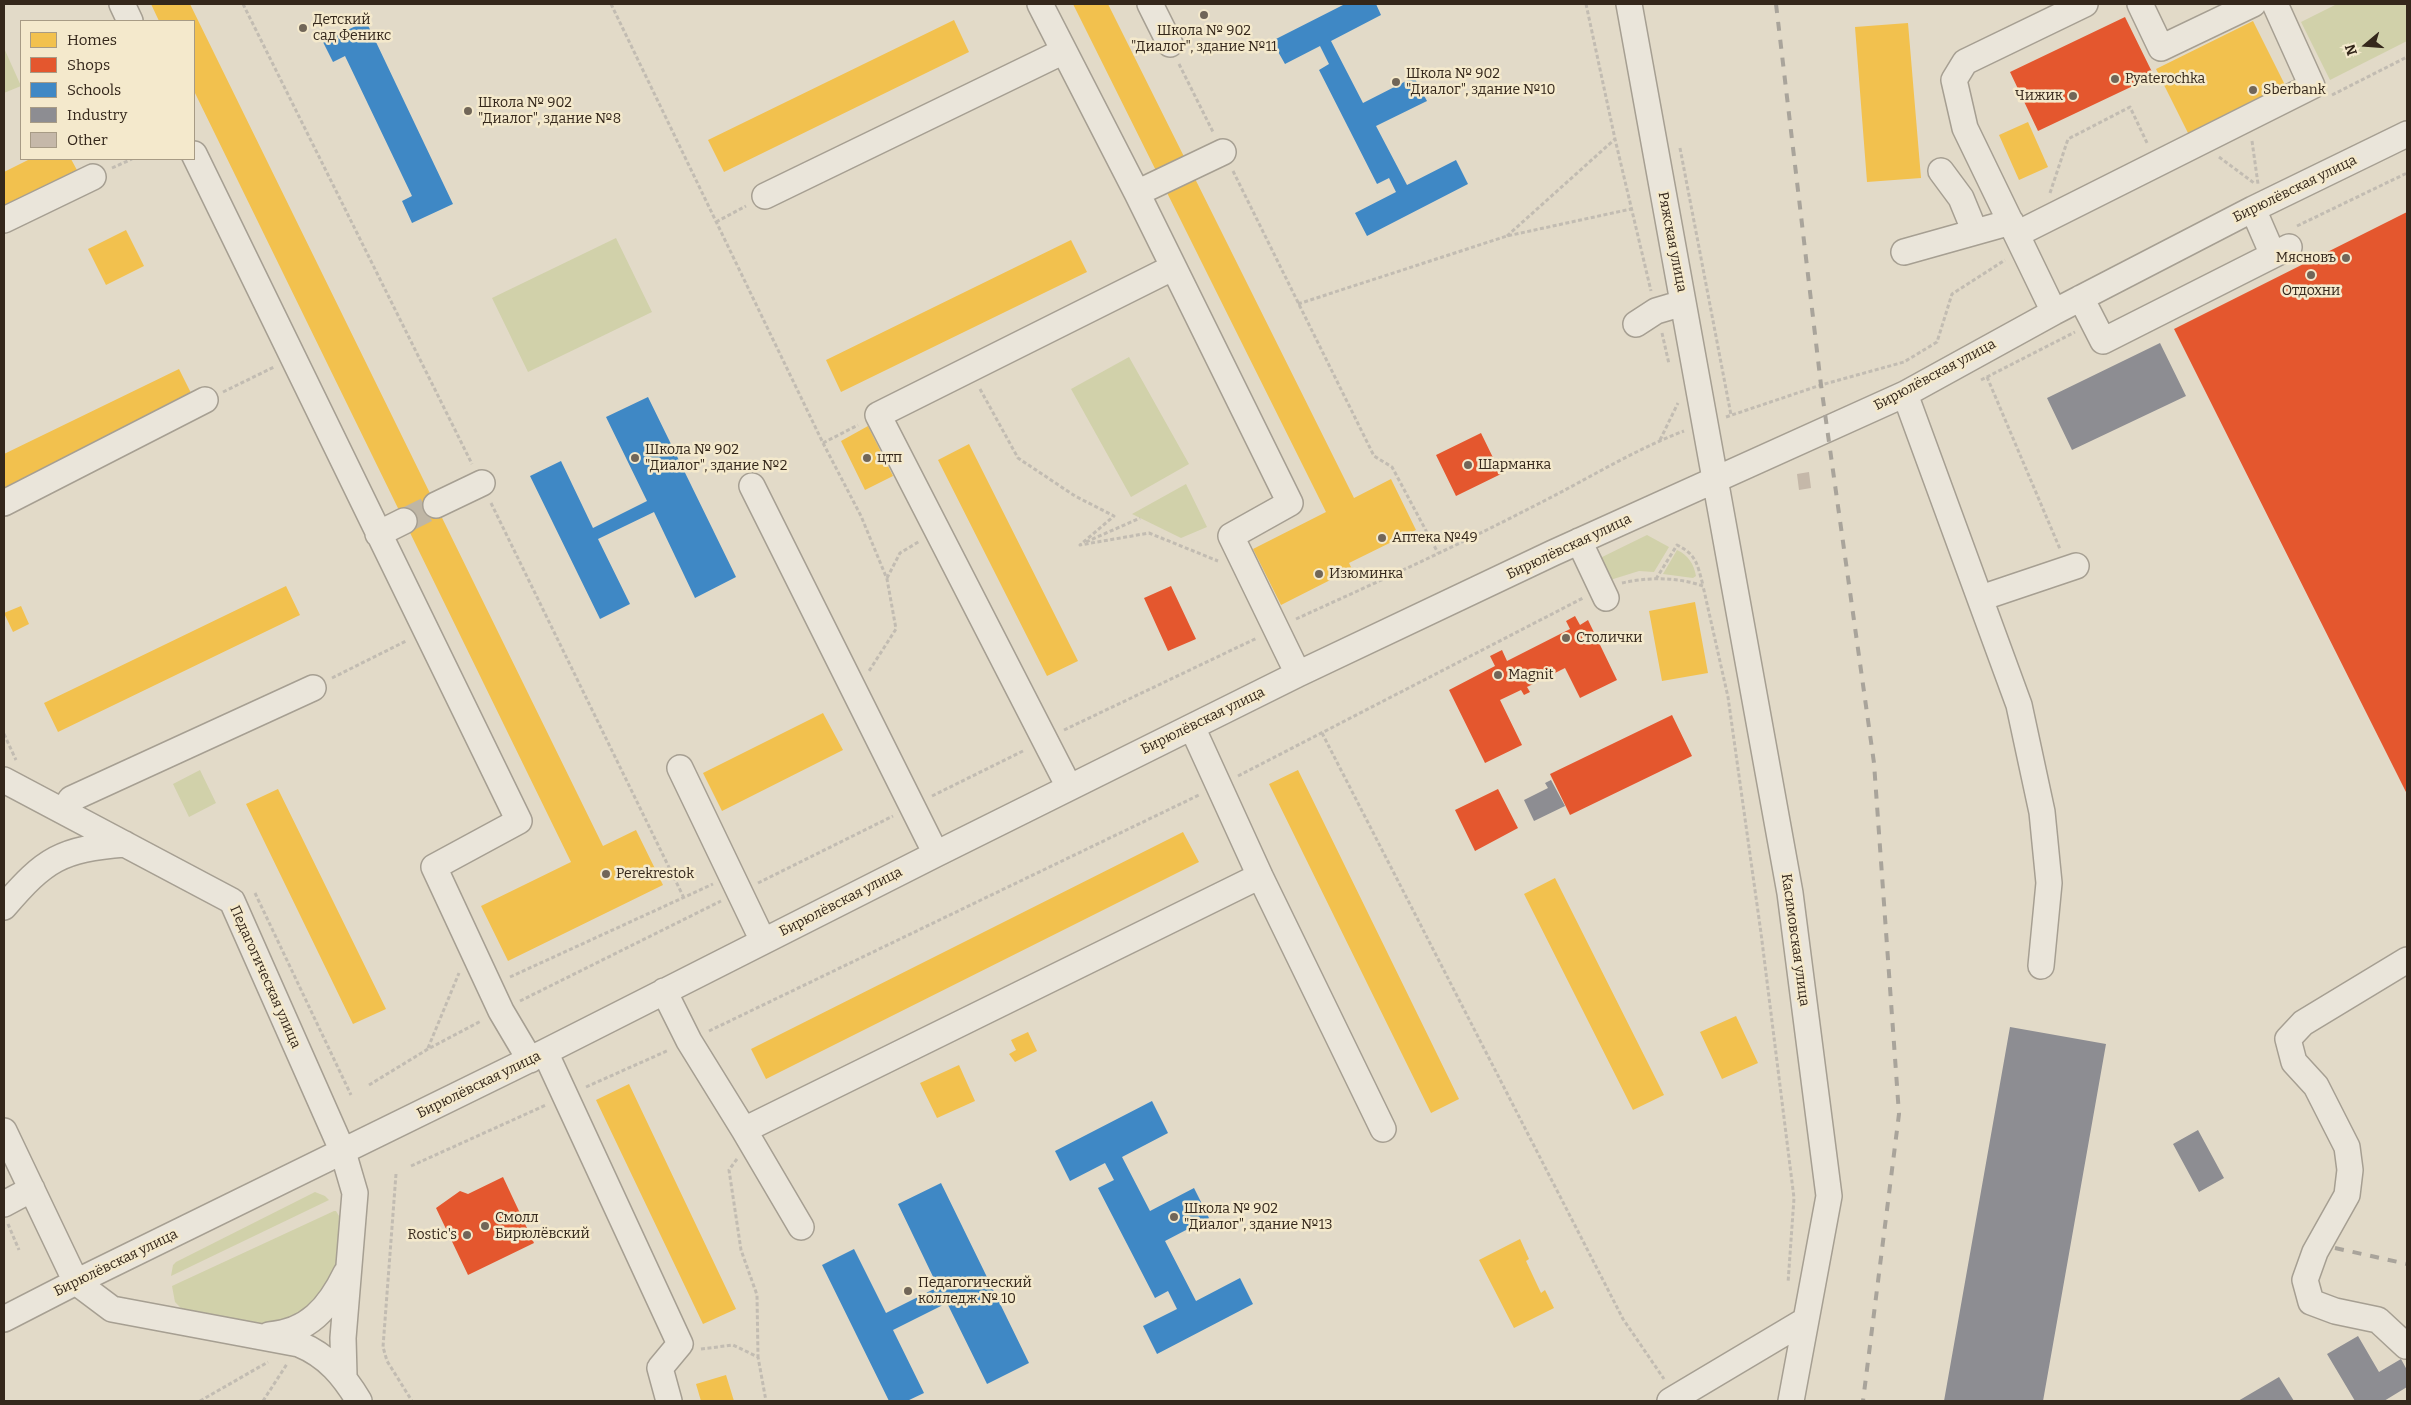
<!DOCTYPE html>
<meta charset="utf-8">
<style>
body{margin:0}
#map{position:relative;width:2411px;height:1405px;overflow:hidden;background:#e2dac8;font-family:Bitter,serif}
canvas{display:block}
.frame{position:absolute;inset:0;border:5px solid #34271b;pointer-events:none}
.legend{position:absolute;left:20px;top:20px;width:175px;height:140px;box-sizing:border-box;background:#f4e9cc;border:1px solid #a79b85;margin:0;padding:6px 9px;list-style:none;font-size:15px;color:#34271b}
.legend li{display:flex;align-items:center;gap:10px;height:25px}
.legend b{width:25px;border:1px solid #a79b85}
.north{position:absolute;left:2341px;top:20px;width:50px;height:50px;-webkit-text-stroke:4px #f4e9cc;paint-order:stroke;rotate:252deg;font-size:14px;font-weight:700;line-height:20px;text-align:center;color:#34271b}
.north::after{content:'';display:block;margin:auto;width:18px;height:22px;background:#34271b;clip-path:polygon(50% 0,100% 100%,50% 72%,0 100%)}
</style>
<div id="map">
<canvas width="2411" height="1405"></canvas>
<div class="frame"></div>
<ul class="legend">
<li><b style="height:14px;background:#f2c14e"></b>Homes</li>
<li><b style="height:14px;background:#e4572e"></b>Shops</li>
<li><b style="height:14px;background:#3f88c5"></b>Schools</li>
<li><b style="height:14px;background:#8d8d92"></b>Industry</li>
<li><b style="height:14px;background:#c5b8a9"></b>Other</li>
</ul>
<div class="north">N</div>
</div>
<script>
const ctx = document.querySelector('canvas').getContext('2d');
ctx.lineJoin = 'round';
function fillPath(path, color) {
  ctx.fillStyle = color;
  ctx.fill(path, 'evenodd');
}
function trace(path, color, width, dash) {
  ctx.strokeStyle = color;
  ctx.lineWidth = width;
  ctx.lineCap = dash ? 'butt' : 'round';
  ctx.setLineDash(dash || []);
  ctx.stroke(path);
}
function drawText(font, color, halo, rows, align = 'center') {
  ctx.font = font + ' Bitter,serif';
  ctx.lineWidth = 5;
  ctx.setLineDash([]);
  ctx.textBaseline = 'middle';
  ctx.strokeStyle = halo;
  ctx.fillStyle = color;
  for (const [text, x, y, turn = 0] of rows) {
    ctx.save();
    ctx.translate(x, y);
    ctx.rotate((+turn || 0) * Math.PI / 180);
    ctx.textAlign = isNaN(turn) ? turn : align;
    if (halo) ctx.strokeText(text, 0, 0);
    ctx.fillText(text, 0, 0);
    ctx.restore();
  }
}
const green = new Path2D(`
 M2337,4H2407V41L2330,80L2301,22Z
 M4,48L21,86L4,93Z
 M616,238L652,312L528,372L492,298Z
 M1129,357L1189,464L1131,497L1071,389Z
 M1186,484L1207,527L1181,538L1132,514Z
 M1647,535L1669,547L1654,572L1639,571L1607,581L1598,559Z
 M1677,550C1688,555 1694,564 1696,576L1693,578L1663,574Z
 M200,770L216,803L189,817L173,784Z
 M315,1192L325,1196L329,1200L171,1276L173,1265L176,1262Z
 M334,1211H336L339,1216L338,1265L331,1287L283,1328L184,1311L175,1302L172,1286Z`);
const homes = new Path2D(`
 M151,4H190L603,846L636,830L663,885L508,961L481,906L571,862L194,91V21H159Z
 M1073,4H1108L1354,498L1391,479L1416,530L1349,563L1352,569L1281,605L1253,549L1326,512Z
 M954,20L969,52L724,172L708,140Z
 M2253,21L2286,87L2189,135L2156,69Z
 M1908,23L1921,178L1867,182L1855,27Z
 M2028,122L2048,167L2019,180L1999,135Z
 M30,159H71L78,172L4,208V172Z
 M126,230L144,266L106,285L88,249Z
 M1071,240L1087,272L841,392L826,360Z
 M179,369L193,397L4,489V454Z
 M868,426L893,476L865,490L841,441Z
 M969,444L1078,661L1047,676L938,460Z
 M286,586L300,615L58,732L44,703Z
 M1695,602L1708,673L1662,681L1649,611Z
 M21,606L29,624L13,632L4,613Z
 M823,713L843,750L722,811L703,773Z
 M1298,770L1459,1099L1431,1113L1269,784Z
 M278,789L386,1009L353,1024L246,804Z
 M1183,832L1199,862L766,1079L751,1049Z
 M1555,878L1664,1095L1633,1110L1524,894Z
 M1736,1016L1758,1063L1722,1079L1700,1032Z
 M1028,1032L1037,1051L1015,1062L1009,1054L1016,1050L1011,1040Z
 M959,1065L975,1101L937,1118L920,1083Z
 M629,1084L736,1309L703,1324L596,1100Z
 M1520,1239L1529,1259L1526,1261L1541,1293L1545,1290L1554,1308L1514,1328L1479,1260Z
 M726,1375L734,1401H701L696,1384Z`);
const shops = new Path2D(`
 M2125,17L2154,76L2038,131L2010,72Z
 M2407,212V794L2174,329Z
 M1481,433L1501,474L1456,496L1436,455Z
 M1171,586L1196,639L1168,651L1144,598Z
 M1575,616L1580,625L1588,620L1617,680L1580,698L1565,668L1527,687L1530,692L1524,695L1521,690L1500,700L1522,745L1485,763L1449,690L1495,666L1490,656L1502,650L1507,661L1570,629L1566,621Z
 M1672,715L1692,756L1570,815L1550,774Z
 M1498,789L1518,828L1475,851L1455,810Z
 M503,1177L534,1243L468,1275L436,1208L460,1191L468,1194Z`);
const schools = new Path2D(`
 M1345,4H1376L1381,15L1331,41L1363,103L1414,77L1427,101L1376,126L1407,185L1456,160L1468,184L1367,236L1355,213L1396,192L1389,178L1377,184L1319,70L1329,64L1320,46L1285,64L1272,41Z
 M366,21L453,204L412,223L402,201L412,196L345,56L333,62L323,42Z
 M648,397L736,577L695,598L654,512L598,539L630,604L600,619L530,476L561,461L593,528L647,501L606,417Z
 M1152,1101L1168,1133L1122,1157L1150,1211L1194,1188L1209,1218L1165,1241L1196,1301L1240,1278L1253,1304L1157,1354L1143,1326L1177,1309L1168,1291L1155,1298L1098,1188L1114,1180L1105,1163L1070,1181L1055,1151Z
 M941,1183L1029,1363L987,1384L947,1303L893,1330L924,1393L907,1401H889L822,1265L854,1249L886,1313L938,1287L898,1204Z`);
const industry = new Path2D(`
 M2160,343L2186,396L2072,450L2047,398Z
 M1551,780L1565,806L1534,821L1524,800L1548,788L1545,783Z
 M2010,1027L2106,1044L2043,1401H1944Z
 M2198,1130L2224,1178L2199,1192L2173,1144Z
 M2358,1336L2379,1372L2401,1359L2407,1370V1387L2384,1401H2355L2327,1354Z
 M2279,1377L2294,1401H2238Z`);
const building = new Path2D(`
 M1809,472L1811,488L1799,490L1797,474Z`);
const minorTunnel = new Path2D(`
 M404,521L436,505`);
const path = new Path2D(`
 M243,4L472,464
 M611,4L823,443L861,516L887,579L896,629L869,671
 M1586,4L1615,139L1651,291
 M1179,64L1213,132
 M2332,95L2407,57
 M2252,141L2258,184
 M1680,148L1731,415
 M2219,157L2254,183
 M112,168L132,159
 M1233,171L1374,456L1392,467L1438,553
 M2050,193L2068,139L2130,107L2148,145
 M716,222L746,206
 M2297,226L2407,173
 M1507,236L1615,139
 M1298,304L1507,236L1631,209
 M1662,333L1669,364
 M1987,377L2060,549
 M1981,380L2075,332
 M980,389L1018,458L1075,496L1114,516L1080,545L1149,533L1218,561
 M223,392L274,367
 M1726,417L1821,385L1904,362L1937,342L1952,294L2005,260
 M1660,440L1678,403
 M823,443L858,425
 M491,503L684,898
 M1086,542L1140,518
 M887,578L900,553L920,541
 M1656,579L1677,545C1697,555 1697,564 1703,585
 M1622,583C1647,577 1678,577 1703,586L1728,697L1761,933L1794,1198L1788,1283
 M1296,619C1375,583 1455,547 1532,507C1583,482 1631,451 1684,431
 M332,678L406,641
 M1064,730L1257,638
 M1322,733L1623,1319L1664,1379
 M4,734L16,760
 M1238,776L1583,598
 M932,796L1025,750
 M758,883L893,816
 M255,893L351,1095
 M510,977L713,884
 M520,1001L721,901
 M709,1031L1199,795
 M428,1048L459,973
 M369,1085L428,1049L481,1021
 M586,1087L669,1050
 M737,1159L729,1170L741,1250L757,1295L758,1357
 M411,1166L546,1105
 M396,1174L383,1347L387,1361L412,1401
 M8,1224L19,1250
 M701,1349L733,1345L758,1357L766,1401
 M200,1401L268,1362
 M263,1401L287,1364`);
const minor = new Path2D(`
 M122,4L130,21
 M1040,4L1137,193L1290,503L1231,536L1298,674
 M1150,4L1170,44
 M1629,4L1790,893L1829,1196L1791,1401
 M2140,4L2161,48L2253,4
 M194,154L519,821L434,867L501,1011L530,1060
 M1941,171L1961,198L1975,232
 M1137,193L1223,152
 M765,196L1064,51
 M2253,209L2273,255
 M4,220L93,177
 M2017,234L2312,86L2275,4
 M1904,252L2011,222
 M2081,298L2103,341L2289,247
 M2054,312L1965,128L1954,80L1965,62L2085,4
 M1636,324L1656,311L1683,303
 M1905,394L2019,705L2042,812L2049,883L2041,966
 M752,486L936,854
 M4,503L205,400
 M436,505L482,483
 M378,534L404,521
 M1579,541L1606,598
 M1981,598L2076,566
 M1192,727L1260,876L1383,1129
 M680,768L763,941
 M4,780L232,901L343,1152L355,1193L343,1338L344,1375
 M1069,787L878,415L1172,268
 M64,810L71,799L313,688
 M4,907C45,859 61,849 125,844
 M664,991L689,1041L744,1130L1260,876
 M545,1052L680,1344L660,1368L669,1401
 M744,1130L801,1227
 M4,1131L76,1282L112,1309L299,1344C328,1356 344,1376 359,1401
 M4,1204L32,1189
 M4,1319L76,1282L545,1052L936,854L1298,674L1553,553L1905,394L2054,312L2253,209L2407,134
 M269,1335C308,1332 329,1308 346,1273
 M2406,1346L2378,1320L2335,1311L2311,1302L2305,1280L2315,1252L2347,1195L2350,1170L2347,1147L2316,1086L2294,1062L2288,1039L2303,1023L2407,960
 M1670,1401L1806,1320`);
const rail = new Path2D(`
 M1776,4L1821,385L1874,763L1899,1114L1863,1401
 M2335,1248L2407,1264`);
const markers = [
 [1204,15,5,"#716658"],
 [303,28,5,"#716658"],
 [2115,79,5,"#716658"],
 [1396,82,5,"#716658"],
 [2253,90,5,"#716658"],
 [2073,96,5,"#716658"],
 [468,111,5,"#716658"],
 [2346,258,5,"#716658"],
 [2311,275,5,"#716658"],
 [635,458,5,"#716658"],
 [867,458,5,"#716658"],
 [1468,465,5,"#716658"],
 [1382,538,5,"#716658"],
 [1319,574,5,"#716658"],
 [1566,638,5,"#716658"],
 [1498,675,5,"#716658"],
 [606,874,5,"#716658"],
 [1174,1217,5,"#716658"],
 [485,1226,5,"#716658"],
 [467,1235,5,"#716658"],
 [908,1291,5,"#716658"]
];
const poiNames = [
 ["Детский",313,20],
 ["сад Феникс",313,36],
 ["Школа № 902",1204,31,"center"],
 ["\"Диалог\", здание №11",1204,47,"center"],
 ["Школа № 902",1406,74],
 ["\"Диалог\", здание №10",1406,90],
 ["Pyaterochka",2125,79],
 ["Sberbank",2263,90],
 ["Чижик",2063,96,"right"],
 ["Школа № 902",478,103],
 ["\"Диалог\", здание №8",478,119],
 ["Мясновъ",2336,258,"right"],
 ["Отдохни",2311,291,"center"],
 ["Школа № 902",645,450],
 ["\"Диалог\", здание №2",645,466],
 ["цтп",877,458],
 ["Шарманка",1478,465],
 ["Аптека №49",1392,538],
 ["Изюминка",1329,574],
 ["Столички",1576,638],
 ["Magnit",1508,675],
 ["Perekrestok",616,874],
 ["Школа № 902",1184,1209],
 ["\"Диалог\", здание №13",1184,1225],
 ["Смолл",495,1218],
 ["Бирюлёвский",495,1234],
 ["Rostic's",457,1235,"right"],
 ["Педагогический",918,1283],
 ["колледж № 10",918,1299]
];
const streetNames = [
 ["Бирюлёвская улица",2295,189,-26],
 ["Ряжская улица",1672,242,79],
 ["Бирюлёвская улица",1935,375,-28],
 ["Бирюлёвская улица",1569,547,-25],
 ["Бирюлёвская улица",1203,721,-26],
 ["Бирюлёвская улица",841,902,-27],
 ["Касимовская улица",1795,940,82],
 ["Педагогическая улица",265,977,66],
 ["Бирюлёвская улица",479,1085,-26],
 ["Бирюлёвская улица",116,1263,-26]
];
fillPath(green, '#d1d1aa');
fillPath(homes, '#f2c14e');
fillPath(shops, '#e4572e');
fillPath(schools, '#3f88c5');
fillPath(industry, '#8d8d92');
fillPath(building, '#c5b8a9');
trace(minorTunnel, '#bfb6a5', 25, [25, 12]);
trace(minor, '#a69f92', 28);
trace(path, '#c2bcb2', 3, [4, 2.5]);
trace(minor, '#eae5da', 25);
trace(rail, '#a9a49b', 4, [9, 9]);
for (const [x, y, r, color] of markers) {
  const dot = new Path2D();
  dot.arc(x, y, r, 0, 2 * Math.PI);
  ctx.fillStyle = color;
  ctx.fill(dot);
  trace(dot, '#f4e9cc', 2);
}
drawText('14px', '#34271b', '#f4e9cc', poiNames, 'left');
drawText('14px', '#34271b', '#f4e9cc', streetNames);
</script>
